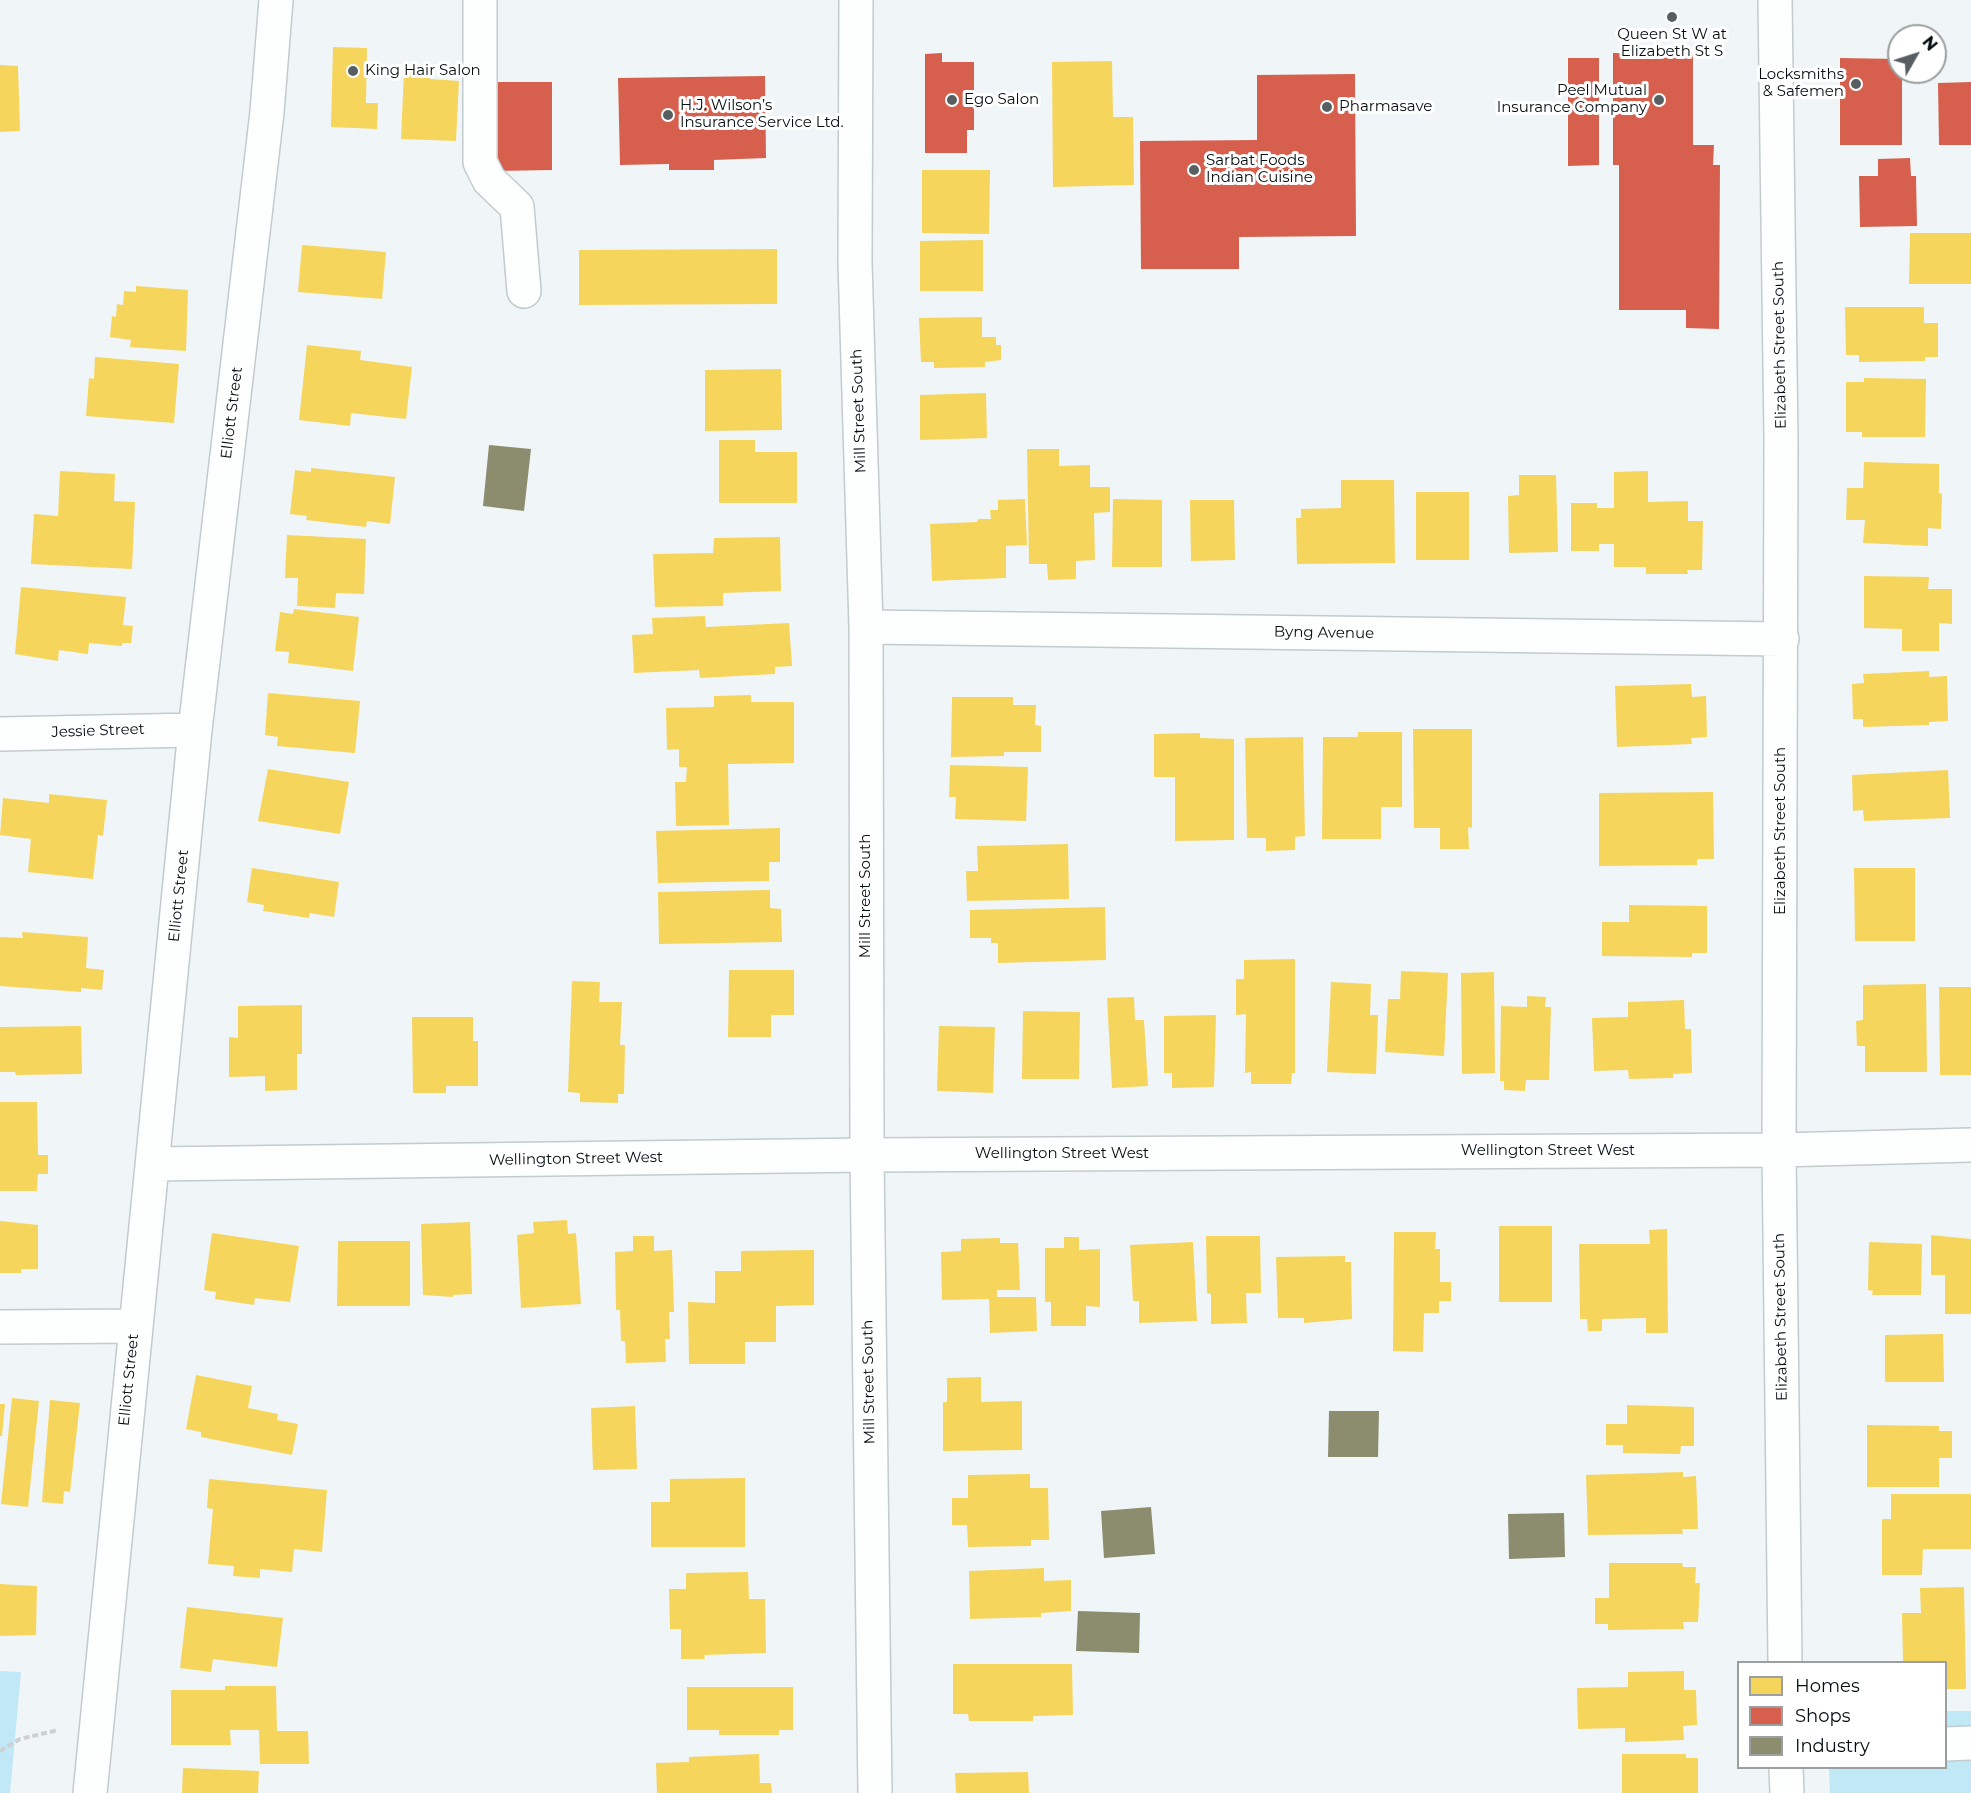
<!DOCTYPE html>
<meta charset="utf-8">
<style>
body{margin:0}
#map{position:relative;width:1971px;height:1793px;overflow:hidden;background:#f0f6f8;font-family:Montserrat,sans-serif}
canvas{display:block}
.legend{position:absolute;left:1737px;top:1661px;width:210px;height:108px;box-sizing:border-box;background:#fff;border:2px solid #9b9fa0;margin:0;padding:8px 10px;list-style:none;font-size:18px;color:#050e11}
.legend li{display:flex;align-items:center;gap:12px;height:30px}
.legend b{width:30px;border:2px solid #9b9fa0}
.north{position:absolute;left:1887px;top:24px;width:60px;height:60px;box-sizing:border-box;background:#fff;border:2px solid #9b9fa0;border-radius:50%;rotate:51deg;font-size:16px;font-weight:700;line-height:24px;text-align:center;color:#050e11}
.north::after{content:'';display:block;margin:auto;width:21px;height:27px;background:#575f62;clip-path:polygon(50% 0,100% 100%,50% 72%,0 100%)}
</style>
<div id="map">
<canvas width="1971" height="1793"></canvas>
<ul class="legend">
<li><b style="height:16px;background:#f6d55c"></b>Homes</li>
<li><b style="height:16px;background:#d6604d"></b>Shops</li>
<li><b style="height:16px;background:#8c8c6e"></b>Industry</li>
</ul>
<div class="north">N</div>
</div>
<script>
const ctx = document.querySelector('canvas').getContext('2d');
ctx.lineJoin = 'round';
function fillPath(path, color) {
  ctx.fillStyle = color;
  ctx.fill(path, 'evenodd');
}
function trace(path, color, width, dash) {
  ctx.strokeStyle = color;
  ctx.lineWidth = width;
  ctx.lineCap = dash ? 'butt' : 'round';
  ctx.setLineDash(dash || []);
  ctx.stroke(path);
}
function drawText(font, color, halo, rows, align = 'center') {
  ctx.font = font + ' Montserrat,sans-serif';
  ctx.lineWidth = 6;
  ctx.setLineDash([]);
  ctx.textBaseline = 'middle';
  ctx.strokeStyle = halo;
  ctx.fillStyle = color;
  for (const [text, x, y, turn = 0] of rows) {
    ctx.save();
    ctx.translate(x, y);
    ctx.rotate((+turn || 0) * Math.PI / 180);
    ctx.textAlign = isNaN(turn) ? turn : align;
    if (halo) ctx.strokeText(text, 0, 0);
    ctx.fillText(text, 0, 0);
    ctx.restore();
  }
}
const green = new Path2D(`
 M0,1671L21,1672L10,1793H0Z
 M1946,1711H1971V1793H1830L1829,1768H1946Z`);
const homes = new Path2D(`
 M333,47L367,48L366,103H378L377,129L331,127Z
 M1112,61L1113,117H1133L1134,185L1053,187L1052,62Z
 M0,65L18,66L20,131L0,132Z
 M404,72L430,73V79L459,81L456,141L401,139Z
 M922,170H990L989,234L922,233Z
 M1910,233H1971V284H1909Z
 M983,240V291H920V241Z
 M302,245L386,252L382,299L298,292Z
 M777,249V304L579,305V250Z
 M136,286L188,290L186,351L130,347L131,340L110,337L112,316L116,317L117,304L123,305L124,291L136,292Z
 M1845,307H1924V323H1938V357H1925V361L1859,362V355H1846Z
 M982,317V337H996V345H1001V360L985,362V367L934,368V362H921L919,318Z
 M307,345L361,351L360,360L412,367L406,419L351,413L350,426L299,420Z
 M95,357L179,364L174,423L86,416L89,378L94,379Z
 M781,369L782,430L705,431V370Z
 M1864,378L1926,379L1925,437H1862V432H1846V382H1864Z
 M986,393L987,438L920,440V395Z
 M719,440H755V452H797V503H719Z
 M1027,449H1059V466L1090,465V487H1110V512L1094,513L1095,560L1076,561V579L1048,580L1047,564H1029Z
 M1864,462L1939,464V494L1942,493L1941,529L1928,528V546L1863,543L1865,520H1846L1847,488H1863Z
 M311,468L395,477L390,524L367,521L366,527L306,520L307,516L290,514L295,470L311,472Z
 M60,471L115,474L114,501L135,502L132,569L31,564L34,514L58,516Z
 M1648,471V502L1688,501V521H1703L1702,570H1687L1688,574H1646V567H1614V544H1599V551H1571V503H1597V508H1614V472Z
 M1519,475H1556L1558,552L1509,553L1508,496L1519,495Z
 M1341,480H1394L1395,563L1297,564L1296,518H1301V509L1341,508Z
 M1416,492H1469V560H1416Z
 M1025,499L1027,545L1006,546V578L932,581L930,524L977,522L978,519H991L990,510H998V500Z
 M1113,499L1162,500V567H1112Z
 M1190,500H1234L1235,560L1191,561Z
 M287,535L366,539L364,594L336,593L335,608L297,606L298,578H285Z
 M780,537L781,591L723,593V606L655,607L653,554L713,553L714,538Z
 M1864,576L1929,577L1928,589H1952V624L1939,623V651H1902V629L1864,628Z
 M21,587L126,597L123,625L133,626L131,643H122V646L89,643L88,654L59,650L58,661L15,654Z
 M294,609L359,617L353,671L288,663L289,652L275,651L280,612L293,614Z
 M705,616L706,627L789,623L792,666L775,667V674L700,678L699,670L634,673L632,635L653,634L652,618Z
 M1929,671V677L1947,676L1948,721L1929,722V725L1863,727V719H1853L1852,684L1864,683L1863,674Z
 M1691,684L1692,697L1706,696L1707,737L1691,738L1692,744L1617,747L1615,686Z
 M268,693L360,701L355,753L277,746L278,737L265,735Z
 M751,695V702H794V763L728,764L729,825L676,826L675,782H686L687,767H679V749L667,750L666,708L714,707V696Z
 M952,697H1013V705H1036L1035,725L1041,726V752H1004V756L951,757Z
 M1413,729H1472V828L1468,827L1469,849H1440V828H1414Z
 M1358,732H1402V807H1381V839H1322L1323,737H1358Z
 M1200,733V738L1234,739V840L1175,841V777H1154V734Z
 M1303,737L1305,836L1295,837V850L1266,851V838H1247L1245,738Z
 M950,765L1028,767L1026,821L955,819L956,797H949Z
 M268,769L349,782L340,834L258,821Z
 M1948,770L1950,818L1864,821L1863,810L1853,811L1852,775Z
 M1713,792L1714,859H1697V865L1599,866V793Z
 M49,794L107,800L103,836L98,835L93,879L28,872L31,839L0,835L3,798L49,803Z
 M780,828V862H769V881L658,883L656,831Z
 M1068,844L1069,899L967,901L966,871H978L977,846Z
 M252,868L339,882L334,917L310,913L309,918L263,911L264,905L247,902Z
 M1854,868H1915V941H1855Z
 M770,890V908L781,909L782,942L659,944L658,892Z
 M1629,905L1707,906V953H1692V957L1602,956V922H1629Z
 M1105,907L1106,960L998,963V943H991V938H970V910Z
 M22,932L88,937L86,968L104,970L102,990L81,988V992L0,986V937L23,938Z
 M1295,959V1073H1292L1291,1084H1251V1072L1245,1073L1246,1014L1236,1015V979H1244V960Z
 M729,970H794V1015H771V1037H728Z
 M1401,971L1448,973L1444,1056L1385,1052L1388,999H1400Z
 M1494,972L1495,1073L1462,1074L1461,973Z
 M572,981L600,982L599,1002H622L620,1045H625L624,1094H618V1103L580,1102V1093L568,1092Z
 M1331,982L1371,984L1370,1015H1378L1376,1074L1327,1072Z
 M1926,984L1927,1072H1865V1046H1857L1856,1021L1863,1020V985Z
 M1939,987H1971V1075H1940Z
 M1527,996L1546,997L1545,1007H1551L1549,1080H1526L1525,1091L1504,1090V1081H1500L1501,1006L1527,1007Z
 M1134,997L1135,1020H1144L1148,1086L1112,1088L1107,998Z
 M1684,1000L1685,1029H1691L1692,1073L1673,1074V1078L1629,1079L1628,1070L1594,1071L1592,1018L1628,1017V1002Z
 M302,1005V1054H297V1090L265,1091V1076L229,1077V1037L238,1038V1006Z
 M1023,1011L1080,1012L1079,1079H1022Z
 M1216,1015L1214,1087L1172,1088V1073H1164V1016Z
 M412,1017H473V1041H478V1086H446V1093H413Z
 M81,1026L82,1074L16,1075L15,1072H0V1027Z
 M939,1026L995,1027L993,1093L937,1091Z
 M0,1102H37L38,1155H48V1174H38L37,1191H0Z
 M567,1220L568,1234L576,1233L581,1304L521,1308L517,1235L534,1233L533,1222Z
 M0,1221L38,1225V1269H21V1273H0Z
 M470,1222L472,1294L453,1295V1297L423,1295L421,1224Z
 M1499,1226H1552V1302H1499Z
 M1667,1229L1668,1333H1646V1318L1602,1319V1331H1588L1587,1319H1580L1579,1244H1650L1649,1230Z
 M1394,1232H1436L1435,1249H1440V1282H1451V1301H1439V1313H1424L1423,1352L1393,1351Z
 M212,1233L299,1246L290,1302L255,1298L254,1305L215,1299L216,1292L204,1290Z
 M1931,1235L1971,1239V1314H1945V1275H1931Z
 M633,1236H654V1251L672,1250L674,1312H669L670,1339H665L666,1362L626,1363L625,1341H621L620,1310H616L615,1252L633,1251Z
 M1206,1236H1260L1261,1293H1246L1247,1323L1211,1324V1294L1207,1293Z
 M1064,1237H1079V1250L1100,1249V1307L1086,1306V1326H1051V1302H1045V1248H1064Z
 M1000,1238V1243H1018L1020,1290H997V1297H1036L1037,1331L990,1333L989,1299L942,1300L941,1252L961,1251V1239Z
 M338,1241H410V1306H337Z
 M1193,1242L1197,1321L1139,1323V1301H1133L1130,1245Z
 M1869,1242L1922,1244L1921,1295H1872L1873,1291L1868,1290Z
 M814,1250V1305L776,1306V1342H745V1364H689L688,1302L715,1303V1271H741V1251Z
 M1345,1256V1262H1351L1352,1319L1304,1323V1318H1278L1276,1257Z
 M1943,1334L1944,1382H1885V1335Z
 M196,1375L252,1386L248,1408L278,1414L277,1420L298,1424L292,1455L201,1437V1432L186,1429Z
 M981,1377V1402L1022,1401V1450L943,1451V1402H947V1378Z
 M12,1398L39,1401L28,1507L1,1504Z
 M50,1400L80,1403L70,1492L64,1491L63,1504L42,1502Z
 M0,1404H5L2,1436H0Z
 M1627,1405L1694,1407V1446H1681L1680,1454L1623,1453V1445H1606V1424H1627Z
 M635,1406L637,1469L593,1470L591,1408Z
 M1867,1425L1939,1426V1431H1952V1458H1939V1487H1867Z
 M1683,1472V1477L1696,1476L1698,1529H1682L1683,1534L1588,1535L1586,1475Z
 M1030,1474V1488H1048L1049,1540H1031V1546L968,1547L967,1525H952V1498H968V1475Z
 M745,1478V1547H651V1502H670V1479Z
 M209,1479L327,1490L322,1552L294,1549L292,1572L260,1569V1578L233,1576L234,1566L208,1564L213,1509L207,1508Z
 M1891,1494H1971V1549H1923L1922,1575H1882V1519H1891Z
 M1609,1563H1682L1683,1567H1696L1695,1583H1700L1698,1622H1683L1684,1629L1608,1630V1624H1595V1598H1609Z
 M1044,1568V1581L1071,1580V1611L1041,1613V1617L970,1619L969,1571Z
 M748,1572L749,1599H765L766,1653L704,1655L705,1659H681V1629H670L669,1589H686V1573Z
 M0,1584L37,1586L36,1635L0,1636Z
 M1964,1587L1966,1689H1946V1662H1903L1902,1613H1921L1920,1588Z
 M187,1607L283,1618L277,1667L213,1659L211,1672L180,1668Z
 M953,1664H1072L1073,1715L1033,1716V1721H969L968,1714H953Z
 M1684,1671V1690H1696L1697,1725L1683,1726L1684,1740L1625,1742V1728L1578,1729L1577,1688L1628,1687V1672Z
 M225,1686H276L277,1731H308L309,1764H260L259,1730H230L231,1745H171V1690H225Z
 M687,1687H793V1730H779V1735H719V1730H687Z
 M759,1754L760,1783H771L772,1793H657L656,1763L689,1762V1757Z
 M1622,1754H1686V1758H1698V1793H1622Z
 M183,1768L259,1771L258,1793H182Z
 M1028,1772L1029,1793H956L955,1773Z`);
const shops = new Path2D(`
 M942,53V62H974V130H967V153H925V54Z
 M1613,53L1693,54V145H1714L1713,165H1720L1719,329L1686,328V310H1619V165H1613Z
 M1568,58H1599V165L1568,166Z
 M1840,58L1899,59V72H1902V145H1840Z
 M1355,74L1356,236L1239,237V269H1141L1140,141L1257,140V75Z
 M765,76L766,158L714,160V170H669V164L620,165L618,78Z
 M495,82H552V170L496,171Z
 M1971,82V145H1939L1938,83Z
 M1910,158L1911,176H1916L1917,226L1860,227L1859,176H1878V159Z`);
const industry = new Path2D(`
 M489,445L531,449L524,511L483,506Z
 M1329,1411H1379L1378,1457H1328Z
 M1151,1507L1155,1554L1104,1558L1101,1511Z
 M1564,1513L1565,1557L1509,1559L1508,1514Z
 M1078,1611L1140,1613L1139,1653L1076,1651Z`);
const path = new Path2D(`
 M0,1751L20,1739L58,1730`);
const minor = new Path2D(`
 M480,0V162L489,180L517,207L524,291
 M856,0L855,262L866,627L867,1155L875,1793
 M1775,0L1781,439L1779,1150L1785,1662
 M866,627L1782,639
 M0,734L195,730
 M153,1164L867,1155L1779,1150L1971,1145
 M0,1327L135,1326
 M1946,1744L1971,1743
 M1786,1768L1787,1793
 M90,1793L195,730L267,112L276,0`);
const markers = [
 [1672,17,6,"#575f62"],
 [353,71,6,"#575f62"],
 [1856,84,6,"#575f62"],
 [952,100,6,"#575f62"],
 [1659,100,6,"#575f62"],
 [1327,107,6,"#575f62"],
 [668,115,6,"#575f62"],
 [1194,170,6,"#575f62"]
];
const poiNames = [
 ["Queen St W at",1672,35,"center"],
 ["Elizabeth St S",1672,52,"center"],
 ["King Hair Salon",365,71],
 ["Locksmiths",1844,75,"right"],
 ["& Safemen",1844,92,"right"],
 ["Peel Mutual",1647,91,"right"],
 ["Insurance Company",1647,108,"right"],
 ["Ego Salon",964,100],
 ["H.J. Wilson’s",680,106],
 ["Insurance Service Ltd.",680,123],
 ["Pharmasave",1339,107],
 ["Sarbat Foods",1206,161],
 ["Indian Cuisine",1206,178]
];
const streetNames = [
 ["Elizabeth Street South",1780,345,-91],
 ["Mill Street South",859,411,-92],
 ["Elliott Street",232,413,-83],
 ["Byng Avenue",1324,633,1],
 ["Jessie Street",98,731,-2],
 ["Elizabeth Street South",1781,831,-90],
 ["Elliott Street",179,896,-84],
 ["Mill Street South",866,896,-90],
 ["Wellington Street West",1548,1151],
 ["Wellington Street West",1062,1154],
 ["Wellington Street West",576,1159,-1],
 ["Elizabeth Street South",1781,1317,-91],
 ["Elliott Street",129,1380,-84],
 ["Mill Street South",869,1382,-91]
];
fillPath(green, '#c0e8f7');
fillPath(homes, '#f6d55c');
fillPath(shops, '#d6604d');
fillPath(industry, '#8c8c6e');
trace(minor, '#c2cbce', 36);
trace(path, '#ced0d1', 4, [6, 3]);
trace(minor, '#fdfefe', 33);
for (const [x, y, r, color] of markers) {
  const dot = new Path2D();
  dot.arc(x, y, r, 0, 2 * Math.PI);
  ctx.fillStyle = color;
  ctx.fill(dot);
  trace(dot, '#fff', 2);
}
drawText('15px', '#050e11', '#fff', poiNames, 'left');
drawText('15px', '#050e11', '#fff', streetNames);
</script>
